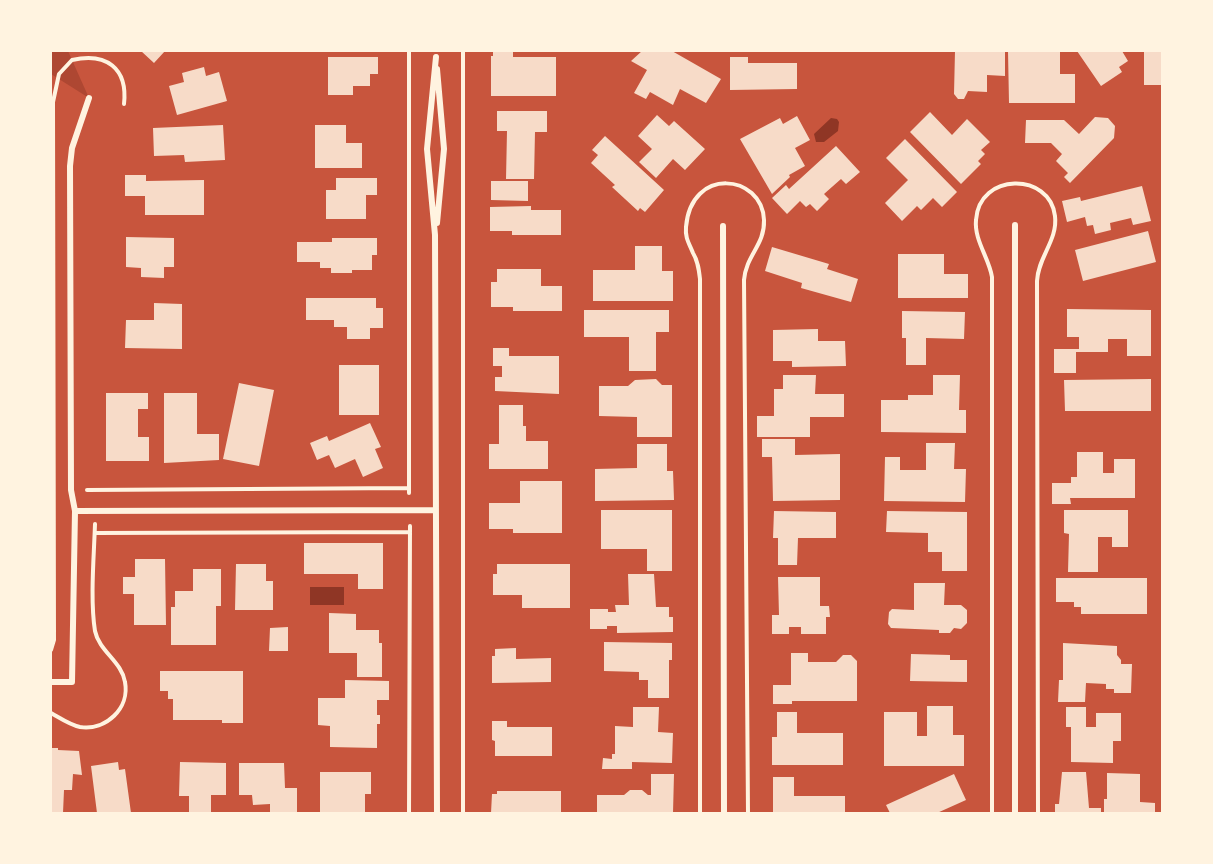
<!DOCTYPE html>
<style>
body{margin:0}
#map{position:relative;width:1213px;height:864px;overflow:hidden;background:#c8553d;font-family:Ubuntu,sans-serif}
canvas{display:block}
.frame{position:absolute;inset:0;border:52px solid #fff3e0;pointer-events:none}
</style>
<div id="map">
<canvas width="1213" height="864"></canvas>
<div class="frame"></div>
</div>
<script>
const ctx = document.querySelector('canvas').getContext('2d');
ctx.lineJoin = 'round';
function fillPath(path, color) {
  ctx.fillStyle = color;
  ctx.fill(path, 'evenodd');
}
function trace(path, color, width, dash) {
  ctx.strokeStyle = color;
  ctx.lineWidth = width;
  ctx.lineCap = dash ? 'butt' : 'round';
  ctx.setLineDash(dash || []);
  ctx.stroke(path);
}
const green = new Path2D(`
 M51,51H68L89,98L51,74Z`);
const water = new Path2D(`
 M831,118L837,119L839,122L838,131L824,142H816L814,134Z
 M310,587H344V605H310Z`);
const building = new Path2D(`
 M141,51H165L154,63Z
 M493,51H513V57H556V96H491V56H493Z
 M642,51H672L721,79L706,103L680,89L673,105L650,92L646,99L634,93L647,70L631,61Z
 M955,51H1005V76L987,75V92L968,91L964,99H958L954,94Z
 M1008,51H1060V74H1075V103H1009Z
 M1077,51H1122L1128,61L1119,67L1122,72L1101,86Z
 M1144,51H1162V85H1144Z
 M328,57H378V74H370V86H353V95H328Z
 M730,57H748V63H797V89L730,90Z
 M204,67L206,76L219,72L227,101L177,115L169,86L184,82L182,73Z
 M497,111H547V132H535L534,179H506L507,131H497Z
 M930,112L952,135L967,119L990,142L981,150L985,154L978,161L981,164L961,184L910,132Z
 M657,115L669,126L674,121L705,149L685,170L673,159L656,178L639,162L652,149L638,136Z
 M797,116L810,140L795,148L805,166L789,175L790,177L772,194L740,139L780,118L783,124Z
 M1095,117L1108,118L1115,126L1114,138L1070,183L1064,177L1068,173L1056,161L1062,154L1051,143H1025L1026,120H1064L1079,134Z
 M223,125L225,160L185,162L184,155L154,156L153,128Z
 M315,125H346V143H362V168H315Z
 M605,136L664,190L645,212L640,208L638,211L612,187L615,185L591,163L598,155L592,150Z
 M905,139L957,192L942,207L933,198L921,210L917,206L902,221L885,203L908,180L886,158Z
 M836,146L860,172L846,184L841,179L824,194L829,199L817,211L810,204L806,207L800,201L787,214L772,198L786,185L789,189Z
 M125,175H146V181L204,180V215H145V196H125Z
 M336,178H377V195H366V219H326V190H336Z
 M491,181H528V201L491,200Z
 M1142,186L1151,221L1133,225L1131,218L1110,223L1111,230L1095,234L1093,225L1087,226L1085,217L1067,222L1062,201L1080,197L1081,201Z
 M531,206V210H561V235H512V231H490V207Z
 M1148,231L1156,262L1083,281L1075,250Z
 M126,237L174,238V267H164V278L141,277V268L126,267Z
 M332,238H377V255H372V270H352V273H331V268H320V262H297V242H332Z
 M635,246H662V271H673V301H593V270H635Z
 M772,247L829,264L827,269L858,279L851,302L801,288L802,283L765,271Z
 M898,254H944V274H968V298H898Z
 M497,269H541V286H562V311H513V307H491V282H497Z
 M306,298H376V308H383V328H370V339H347V327H334V320H306Z
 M154,303L182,304V349L125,348L126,320H154Z
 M1067,309L1151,310V356H1127V339H1108V352H1076V373H1054V349H1079V337H1067Z
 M584,310H669V332H656V371H629V337H584Z
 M902,311L965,312L964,339L926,338V365H906V338H902Z
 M818,329V341H845L846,366L792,367V361H773V330Z
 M493,348H509V356H559V394L495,391V377H502V366H493Z
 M339,365H379V415H339Z
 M783,375H816L815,394H844V417H810V437H757V416H774V389H783Z
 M933,375H960L959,410H966V433L881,432V400H908V395H933Z
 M656,379L662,385H672V437H637V417L599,416V386H628L635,380Z
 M1151,379V411H1065L1064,380Z
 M239,383L274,390L259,466L223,459Z
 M106,393H148V409H138V437H149V461H106Z
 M164,393H197V434H219V460L164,463Z
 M499,405H523V426H526V441H548V469H489V444H499Z
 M370,423L381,447L375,449L383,468L363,477L355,459L335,468L329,455L317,460L310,443L327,436L329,441Z
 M762,439H795V455L840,454V500L773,501L772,457H762Z
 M926,443H955L954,469H966L965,502L884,501L885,457H900V470H926Z
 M637,444H667V471H673L674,500L595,501V469L637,468Z
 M1077,452H1103V473H1114V459H1135V498H1070L1071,504H1052V483H1071V477H1077Z
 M520,481H562V533H513V529H489V503H520Z
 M601,510H672V571H647V549H601Z
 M1064,510H1128V547H1112V537H1098V572H1068L1069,534L1064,533Z
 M774,511L836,512V538H798L797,565H778V538H773Z
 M887,511L967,512V571H942V552H928V533L886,532Z
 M304,543H383V589H358V574H304Z
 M135,559H165L166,625H134V594H123V577H135Z
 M236,564H266V581H273V610H235Z
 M497,564H570V608H522V595H493V574H497Z
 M193,569H221V606H216V645H171V607H175V591H193Z
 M628,574H654L656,607H669V617H673V632L617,633V626H607V629H590V609H608V612H616L615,605H629Z
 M778,577H820V606H829L830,617H826V634H801V627H789V634H772V615H779Z
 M1056,578H1147V614H1081V607H1074V602H1056Z
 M914,583H945L944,605H961L967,610V623L961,629L954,628L950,633H939V630L891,628L888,624L889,612L892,609L914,610Z
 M329,613L356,614V630H379V643H382V677H357V653H329Z
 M288,627V651H269L270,628Z
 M604,642L672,643V660H669V698H648V680H639V672L604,671Z
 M1063,643L1117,646V655L1121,660V664H1132L1131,693H1114V689H1106V684L1086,683L1085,702H1058L1059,680H1063Z
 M516,648V659L551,658V682L492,683V656H495V649Z
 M791,653H808V662H836L843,655H851L857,661V701H792V704H773V685H791Z
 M911,654L950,655V660H967V682L910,681Z
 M160,671H243V723H222V720H173V699H168V691H160Z
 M345,680L389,681V700H377V715H380V724H377V748L330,747V726L318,725V698H345Z
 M927,706H953V735H964V766H884V712H917V736H927Z
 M633,707H659L658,732L673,733L672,763L632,762V769H602L603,758L612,759V754H615V726L633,727Z
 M1066,707H1086V727H1096V713H1121V741H1113V763L1071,762V727H1066Z
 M777,712H797V733H843V765H772V737H777Z
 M492,721H507V727H552V756H495V741L492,740Z
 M51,748H58V750L79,751L82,775L73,774L72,790H64L63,813H51Z
 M118,762L119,770L125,769L131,813H97L91,766Z
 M180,762L226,763V795H211V813L189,812V796H179Z
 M239,763H284L285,788H297V813H270V804L253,805L252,795H239Z
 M320,772H371V794H365V813H320Z
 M1062,772H1086L1089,808H1101V813H1055V804H1059Z
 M1107,773L1140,774V802L1155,803V813H1104V799H1107Z
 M651,774H674L673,813H597V795H624L630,790H642L648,795H651Z
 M954,774L966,800L937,813H890L886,805Z
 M773,777H794V796H845V813H773Z
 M497,791H561V813H491L492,794H497Z`);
const path = new Path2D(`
 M409,51V493
 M87,490L409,488
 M95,533L410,532
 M51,650L54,640L53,102L59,74L72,60C106,52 128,68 124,104
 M51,713C60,718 70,725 80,727C106,731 130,708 125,682C122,662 99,651 95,631C90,600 94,556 95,524
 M409,813L410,526
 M463,813V51
 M700,813V279C699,270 698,261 693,253C689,243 685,238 686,227C691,166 762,174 764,220C765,245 746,255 744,280L748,813
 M992,813V277C989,258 974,240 976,220C979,172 1050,172 1055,216C1058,240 1038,257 1037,281L1038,813`);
const minor = new Path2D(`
 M436,57L427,149L435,235L437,813
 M437,223L444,149L437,69
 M1015,225V813
 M723,226L724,813
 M75,511L435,510
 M51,682H72L75,511L71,490L70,166L72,148L89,98`);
fillPath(green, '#ae4732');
fillPath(water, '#8f3625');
fillPath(building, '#f7dbc8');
trace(path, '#fff3e0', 4);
trace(minor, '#fff3e0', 6);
</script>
